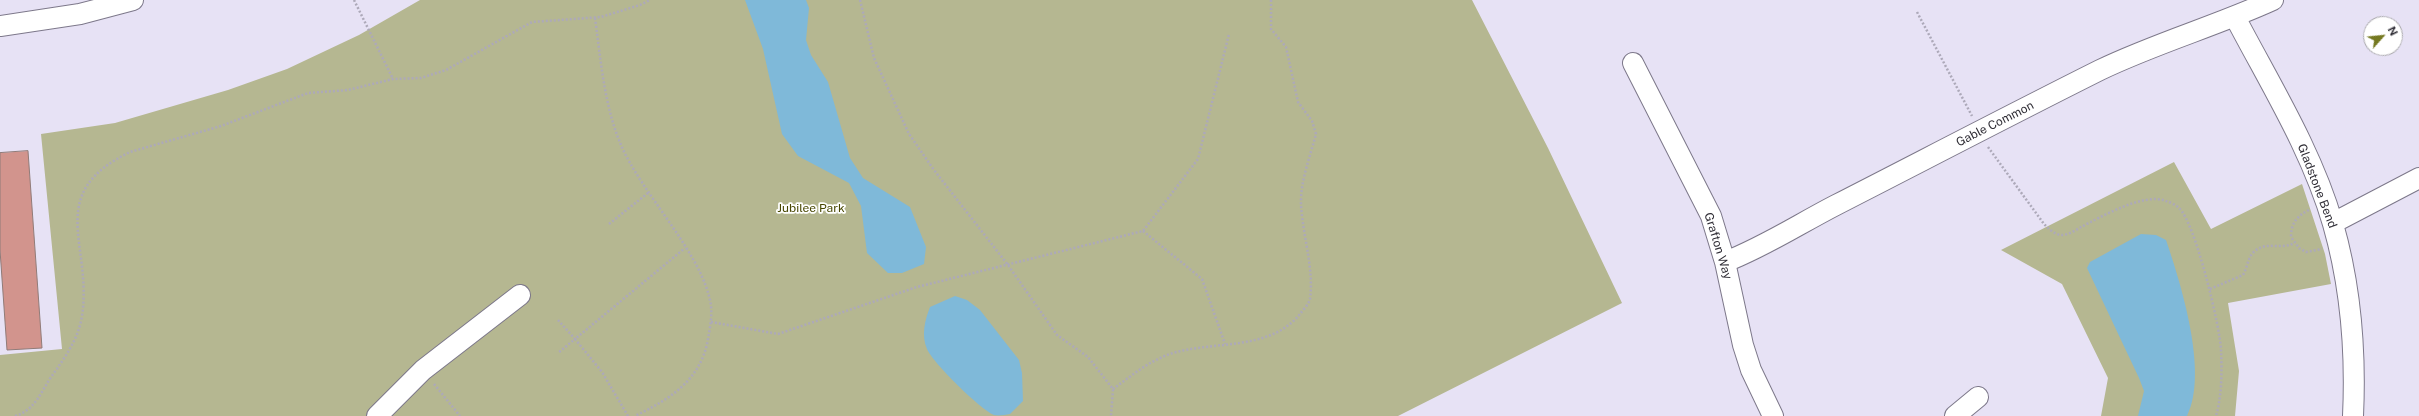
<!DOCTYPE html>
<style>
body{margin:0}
#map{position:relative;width:2419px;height:416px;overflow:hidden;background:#e7e2f5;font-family:"Public Sans",sans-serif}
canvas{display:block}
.north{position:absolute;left:2363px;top:16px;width:40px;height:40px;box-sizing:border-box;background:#fff;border:1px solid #acabaf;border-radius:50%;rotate:63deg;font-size:11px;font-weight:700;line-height:16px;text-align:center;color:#302e36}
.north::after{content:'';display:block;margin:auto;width:14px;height:18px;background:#757921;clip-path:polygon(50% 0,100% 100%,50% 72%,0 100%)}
</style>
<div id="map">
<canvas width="2419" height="416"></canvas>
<div class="north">N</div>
</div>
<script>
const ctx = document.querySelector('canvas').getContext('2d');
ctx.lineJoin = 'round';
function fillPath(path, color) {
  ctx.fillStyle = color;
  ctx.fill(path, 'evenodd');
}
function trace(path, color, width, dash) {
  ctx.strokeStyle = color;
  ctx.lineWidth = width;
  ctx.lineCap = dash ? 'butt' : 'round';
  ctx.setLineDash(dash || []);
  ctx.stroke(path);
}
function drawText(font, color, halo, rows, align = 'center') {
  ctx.font = font + ' "Public Sans",sans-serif';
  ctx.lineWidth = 3.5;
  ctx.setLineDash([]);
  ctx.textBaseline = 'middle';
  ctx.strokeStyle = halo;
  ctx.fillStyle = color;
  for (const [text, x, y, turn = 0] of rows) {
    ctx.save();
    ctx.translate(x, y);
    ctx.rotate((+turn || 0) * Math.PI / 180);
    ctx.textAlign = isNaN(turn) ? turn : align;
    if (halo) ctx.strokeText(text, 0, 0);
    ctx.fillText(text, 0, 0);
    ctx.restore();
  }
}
const green = new Path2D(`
 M420,0H1472L1548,148L1622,303L1398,416H0V355L62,349L41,134L115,123L228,90L287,69L359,35Z
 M2174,162L2211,229L2302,184L2325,254L2331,284L2228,303L2239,371L2235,416H2101L2108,378L2062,284L2001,250Z`);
const water = new Path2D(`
 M745,0H806L809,8L806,40L811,55L828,82L850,158L863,178L910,207L926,247L924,264L902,273H888L867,253L861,206L849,183L798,156L782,134L763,49Z
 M2141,234L2156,235L2166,240C2181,284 2209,373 2187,416H2138L2144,391L2139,378L2087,268L2090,262Z
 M955,296L967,300L980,310L1019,360L1022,373L1023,401L1010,414C1005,415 998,416 994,415C980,409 933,363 927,349C921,335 925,320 930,307Z`);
const building = new Path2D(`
 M28,151L42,348L7,350L0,250V153Z`);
const path = new Path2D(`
 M354,0L393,79
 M860,0L874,58L909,134L934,170L1008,265L1057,335L1088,357L1113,389L1111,416
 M1917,12L1972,116
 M595,18C601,61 604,105 621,145C643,196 704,255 711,306C712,317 710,328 708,339C701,380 670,399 635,416
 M1988,147L2044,224C2049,229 2055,235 2062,235C2068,235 2076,230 2081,227C2101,217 2144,192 2166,201C2170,202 2176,205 2179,208C2195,222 2220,326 2221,350C2222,371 2222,395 2216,416
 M2309,210C2297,216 2291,223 2291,237L2299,248L2306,252L2322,249
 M609,224L648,193
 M1143,231L1202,279L1225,344
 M2210,289L2243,275C2247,268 2248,259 2252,254C2264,239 2280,251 2294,243
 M558,320L575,339L558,353
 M711,322L778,334L917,287L1143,231L1198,159L1229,34
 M434,384L460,416
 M1113,389C1131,376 1149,361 1170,354C1212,340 1269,352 1300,314C1303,310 1309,304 1310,299C1314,268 1303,237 1301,205C1300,182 1310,157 1316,134L1312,121L1298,102L1286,47L1271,29V0
 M15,416C33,411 40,395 49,380C63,360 78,341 82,316C93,244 43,194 130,152L221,126L308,93L348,90L393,79L421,78L446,70L532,22L601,17L640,5L650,0
 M628,416L602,372L575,339L685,248`);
const minor = new Path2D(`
 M2235,17C2270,84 2312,151 2333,224C2351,287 2356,352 2353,416
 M0,26L80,14L133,0
 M1633,63L1711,216L1725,262L1743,345L1751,370L1773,416
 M2333,223L2419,178
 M1725,262C1764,247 1799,224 1836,205C1924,160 2012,114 2100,70C2156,43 2216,26 2273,0
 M377,416L423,370L520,295
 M1955,416L1978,397`);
const streetNames = [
 ["Gable Common",1995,124,-27],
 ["Gladstone Bend",2317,186,69],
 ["Grafton Way",1718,246,73]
];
const parkNames = [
 ["Jubilee Park",811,208]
];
fillPath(green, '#b5b791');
fillPath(water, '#7fb9d9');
fillPath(building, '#d2948d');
trace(building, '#907b78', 1);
trace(minor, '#7d788a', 22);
trace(path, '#ada9b9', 2.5, [2, 2]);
trace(minor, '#fff', 20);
drawText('12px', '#302e36', '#fff', streetNames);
drawText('12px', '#474700', '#fff', parkNames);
</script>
